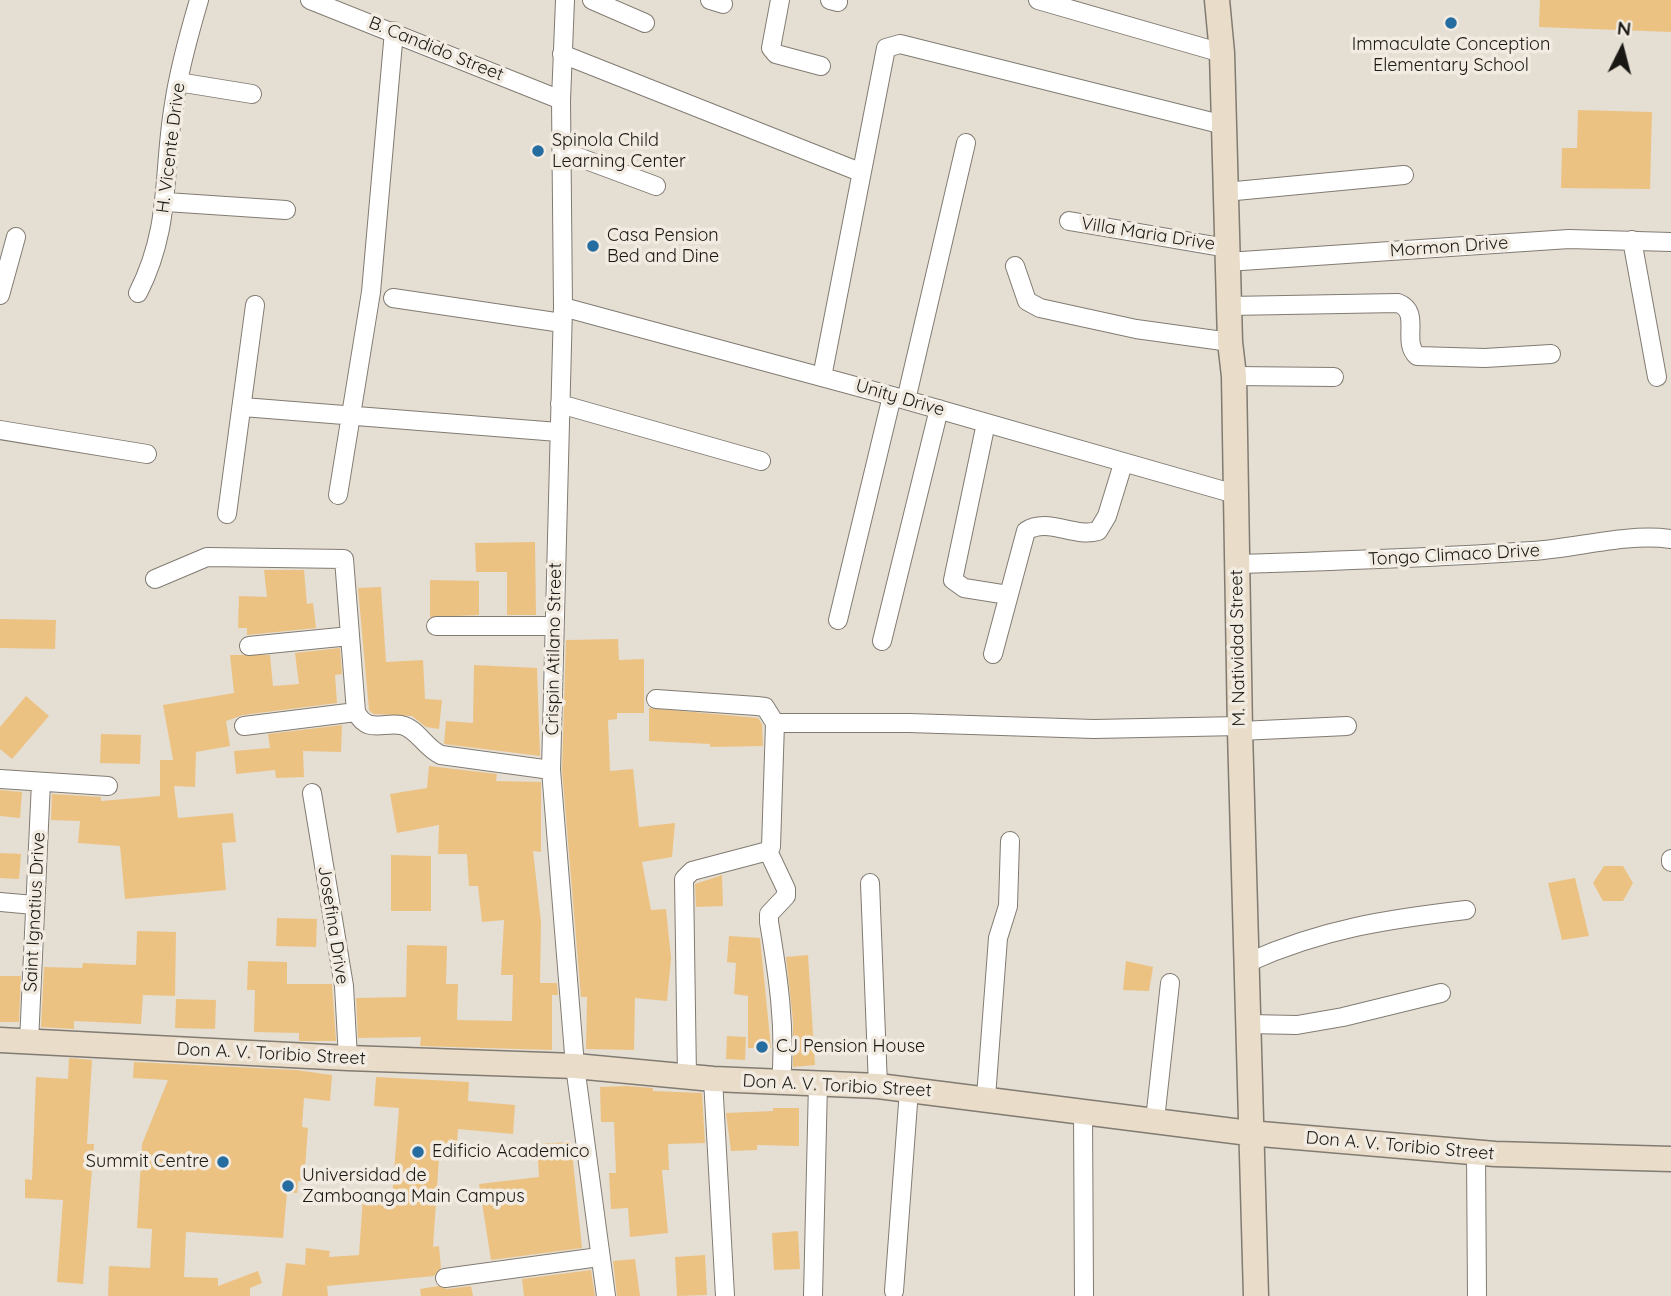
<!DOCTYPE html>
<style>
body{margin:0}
#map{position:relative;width:1671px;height:1296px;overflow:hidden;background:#e5ded3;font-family:Quicksand,sans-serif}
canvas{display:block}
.north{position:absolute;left:1587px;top:14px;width:70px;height:70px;-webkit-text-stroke:5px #f2ebe1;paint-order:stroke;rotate:6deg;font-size:19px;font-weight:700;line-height:28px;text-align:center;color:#1a1814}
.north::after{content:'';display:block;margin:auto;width:24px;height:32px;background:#1a1814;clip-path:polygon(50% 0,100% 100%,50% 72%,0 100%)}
</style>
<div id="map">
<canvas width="1671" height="1296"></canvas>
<div class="north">N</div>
</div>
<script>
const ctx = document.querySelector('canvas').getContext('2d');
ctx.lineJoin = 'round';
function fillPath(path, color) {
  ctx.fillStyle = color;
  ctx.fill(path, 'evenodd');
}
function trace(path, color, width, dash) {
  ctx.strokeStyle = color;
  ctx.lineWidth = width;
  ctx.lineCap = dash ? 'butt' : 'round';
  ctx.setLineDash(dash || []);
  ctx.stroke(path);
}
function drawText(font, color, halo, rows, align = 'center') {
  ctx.font = font + ' Quicksand,sans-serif';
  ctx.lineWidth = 7;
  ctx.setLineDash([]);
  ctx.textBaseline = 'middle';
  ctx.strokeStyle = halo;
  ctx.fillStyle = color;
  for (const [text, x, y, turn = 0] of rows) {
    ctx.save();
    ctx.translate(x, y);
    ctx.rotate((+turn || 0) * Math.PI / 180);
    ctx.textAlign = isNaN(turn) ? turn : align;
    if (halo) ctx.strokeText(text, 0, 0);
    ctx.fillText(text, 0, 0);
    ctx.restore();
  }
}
const building = new Path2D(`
 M1540,0H1671V32L1539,27Z
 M1578,110L1652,112L1650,189L1561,188L1562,148H1577Z
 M535,542L536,615H507V572H476L475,543Z
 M264,570H304L307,604L313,603L316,628L247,635V628H238L239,596L267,597Z
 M430,580L479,581V615L430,617Z
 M381,587L386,662L423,660L425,699L442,700L439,729L426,727L412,716L373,714L369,710L358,588Z
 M0,619L56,620L55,649L0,648Z
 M618,639L619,660L644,659V713H617V719L608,720L610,771L633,769L639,827L675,823L672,857L642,862L651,910L666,909L671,958L667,1001L635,998L634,1050L586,1049L587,997H581L562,770L566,640Z
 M340,648L342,674L335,675L337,703L243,715L226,721L230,746L196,752L195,787L174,786L178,818L233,813L236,842L222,843L226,890L125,899L120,846L78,843L80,821L51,820L52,794L101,797V801L160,796V760H173L163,705L234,693L230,655H270L273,686L299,684L295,653Z
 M474,665L537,668L540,756L444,744L446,721L473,723Z
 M26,696L49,716L12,759L0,749V727Z
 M649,708L758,718L762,724L763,746L710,747V744L649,741Z
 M342,725L341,752L303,751L304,777L276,778L275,770L236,774L234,751L270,748L268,734Z
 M101,734L141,735L140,764L100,763Z
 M429,766L497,774L496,781L541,782V852L533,851L541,922L540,983H557L558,995H552V1050L420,1046L421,1037L358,1038L356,998L406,997L407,945L447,946L446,984H458L457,1020L512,1021L513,975H501L504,920L482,922L478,886H469L467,854H438L439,825L397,833L390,794L427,788Z
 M0,790L22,792L20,818L0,816Z
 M0,853L21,854L19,879L0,878Z
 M391,855L431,856V911H391Z
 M1604,866H1623L1633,883L1623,901H1603L1593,883Z
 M722,875L723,906L696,907L695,884Z
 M1575,878L1589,936L1562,940L1548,883Z
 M277,918L317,919L316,947L276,946Z
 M137,931L176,932L175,996L143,995L141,1024L74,1021V1029L41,1027L44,967L82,968L83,963L136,965Z
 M729,936L760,938L771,1048H748V996L734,994L736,963L727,962Z
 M808,955L815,1065L793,1067V1021L786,957Z
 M248,961L287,962V984H332L336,1041H299V1033L254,1032L255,990H247Z
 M1126,961L1153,967L1149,991L1123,990Z
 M0,976H21L19,1022H0Z
 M176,999L216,1000L215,1029L175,1028Z
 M727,1036L746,1037L745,1060L726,1059Z
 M69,1058L92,1060L87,1144H94L83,1284L57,1282L63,1200L25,1198V1179L32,1180L36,1077L68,1079Z
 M134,1062L296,1070L332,1075L330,1101L304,1098L302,1127L308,1128L304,1181H298L297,1193L287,1192L283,1238L186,1232L184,1277L218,1278V1286L258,1271L262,1283L250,1288V1296H108L109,1266L150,1268L152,1229L137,1228L142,1144L168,1080L133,1078Z
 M376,1077L469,1082L468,1101L515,1105L513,1134L458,1129L457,1144L440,1143L433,1247L439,1246L441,1268L434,1276L327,1286L328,1296H282L286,1263L305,1265L306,1248L330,1251L329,1257L359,1255L363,1196L392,1198L399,1108L374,1106Z
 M626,1086L653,1088V1091L702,1093L705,1143L668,1144L669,1170H662L668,1233L630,1237L628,1208L611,1209L609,1173H616L614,1122H601L600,1087Z
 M773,1108H799V1146L757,1145V1150L731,1151L726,1113L773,1111Z
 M571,1142L582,1248L491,1260L479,1184L539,1177L537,1144Z
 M798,1231L800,1269L774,1270L772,1233Z
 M705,1255L707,1295L677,1296L675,1257Z
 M635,1259L640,1296H617L613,1261Z
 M591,1270L595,1296H524L522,1279Z
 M438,1286L447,1289L471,1286L473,1296H421L420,1289Z`);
const street = new Path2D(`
 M310,0L561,100
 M565,0L561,100L563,307L551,770L575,1066L606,1296
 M592,0L645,23
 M710,0L723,4
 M780,0L771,48L776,54L821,66
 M830,0L838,2
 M1038,0L1222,53
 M562,54L860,172
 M178,82L252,94
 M562,151L656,186
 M1225,192L1404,175
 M166,202L286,210
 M1069,221L1227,248
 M1632,240L1657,377
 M1227,262L1569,239L1671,242
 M1015,266L1027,301L1040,308L1136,329L1230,342
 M138,293C172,226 162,174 174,104C179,69 189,34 199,0
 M0,295L16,237
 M393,298L562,323
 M1229,306L1398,303C1422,312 1401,341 1417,356L1485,358L1551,354
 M563,307L892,396L1235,494
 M1234,376L1334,377
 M822,377L886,48L900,44L1224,125
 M906,400L966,143
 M560,404L761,461
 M243,407L558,432
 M986,423L953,580L964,588L1008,595
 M0,430L147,454
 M338,495L371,292L394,31
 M227,514L255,305
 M1237,564C1335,561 1434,558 1532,551C1578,548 1625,533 1671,539
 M155,579L207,557L344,559L356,712C368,734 381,722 401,725C417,728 425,748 441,755L551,770
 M838,620L892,396
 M436,626H554
 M882,641L939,409
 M249,646L350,636
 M993,654L1026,531C1048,517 1074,538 1098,531L1107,516L1123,464
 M656,699L757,706L765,707L775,723L771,847L768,851L692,871L684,879L687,1077
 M775,723H909L1094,729L1240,726
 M244,726L356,712
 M1240,731L1347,726
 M0,779L108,786
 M312,793L344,986L348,1058
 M768,851L786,889V896L769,914V922C778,975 786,1028 781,1082
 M1671,862V859
 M870,883L878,1086
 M0,902L34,905
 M1249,962C1322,929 1388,919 1466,910
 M1248,1024L1297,1025L1343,1017L1441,993
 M29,1042L41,782
 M713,1079L725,1296
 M986,1097L998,938L1008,906L1010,841
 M1083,1110L1084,1296
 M1155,1120L1170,983
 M1476,1152L1477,1296
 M445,1278L599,1257
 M894,1291L909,1090
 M813,1296L818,1083`);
const secondary = new Path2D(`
 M1217,0L1222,53L1230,342L1234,376L1240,731L1256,1296
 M0,1040L348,1058L575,1066L713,1079L878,1086L1249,1133L1495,1154L1671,1159`);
const markers = [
 [1451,23,7,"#256da1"],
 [538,151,7,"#256da1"],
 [593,246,7,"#256da1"],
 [762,1047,7,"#256da1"],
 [418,1152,7,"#256da1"],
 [223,1162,7,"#256da1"],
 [288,1186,7,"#256da1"]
];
const poiNames = [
 ["Immaculate Conception",1451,45,"center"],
 ["Elementary School",1451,66,"center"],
 ["Spinola Child",552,141],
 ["Learning Center",552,162],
 ["Casa Pension",607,236],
 ["Bed and Dine",607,257],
 ["CJ Pension House",776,1047],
 ["Edificio Academico",432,1152],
 ["Summit Centre",209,1162,"right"],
 ["Universidad de",302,1176],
 ["Zamboanga Main Campus",302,1197]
];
const streetNames = [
 ["B. Candido Street",436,49,22],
 ["H. Vicente Drive",171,148,-83],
 ["Villa Maria Drive",1148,234,9],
 ["Mormon Drive",1449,247,-4],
 ["Unity Drive",900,398,16],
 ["Tongo Climaco Drive",1454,555,-3],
 ["M. Natividad Street",1238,648,-91],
 ["Crispin Atilano Street",554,649,-89],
 ["Saint Ignatius Drive",35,912,-87],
 ["Josefina Drive",333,925,81],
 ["Don A. V. Toribio Street",271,1054,3],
 ["Don A. V. Toribio Street",837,1086,3],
 ["Don A. V. Toribio Street",1400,1146,5]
];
fillPath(building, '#ecc283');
trace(street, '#817b72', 20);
trace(secondary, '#817b72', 27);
trace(street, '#fff', 18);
trace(secondary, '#e9dcc9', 24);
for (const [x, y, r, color] of markers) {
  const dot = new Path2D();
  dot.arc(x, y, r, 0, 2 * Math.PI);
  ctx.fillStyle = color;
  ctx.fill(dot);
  trace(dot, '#f2ebe1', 2.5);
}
drawText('18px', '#1a1814', '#f2ebe1', poiNames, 'left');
drawText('18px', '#1a1814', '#f2ebe1', streetNames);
</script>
